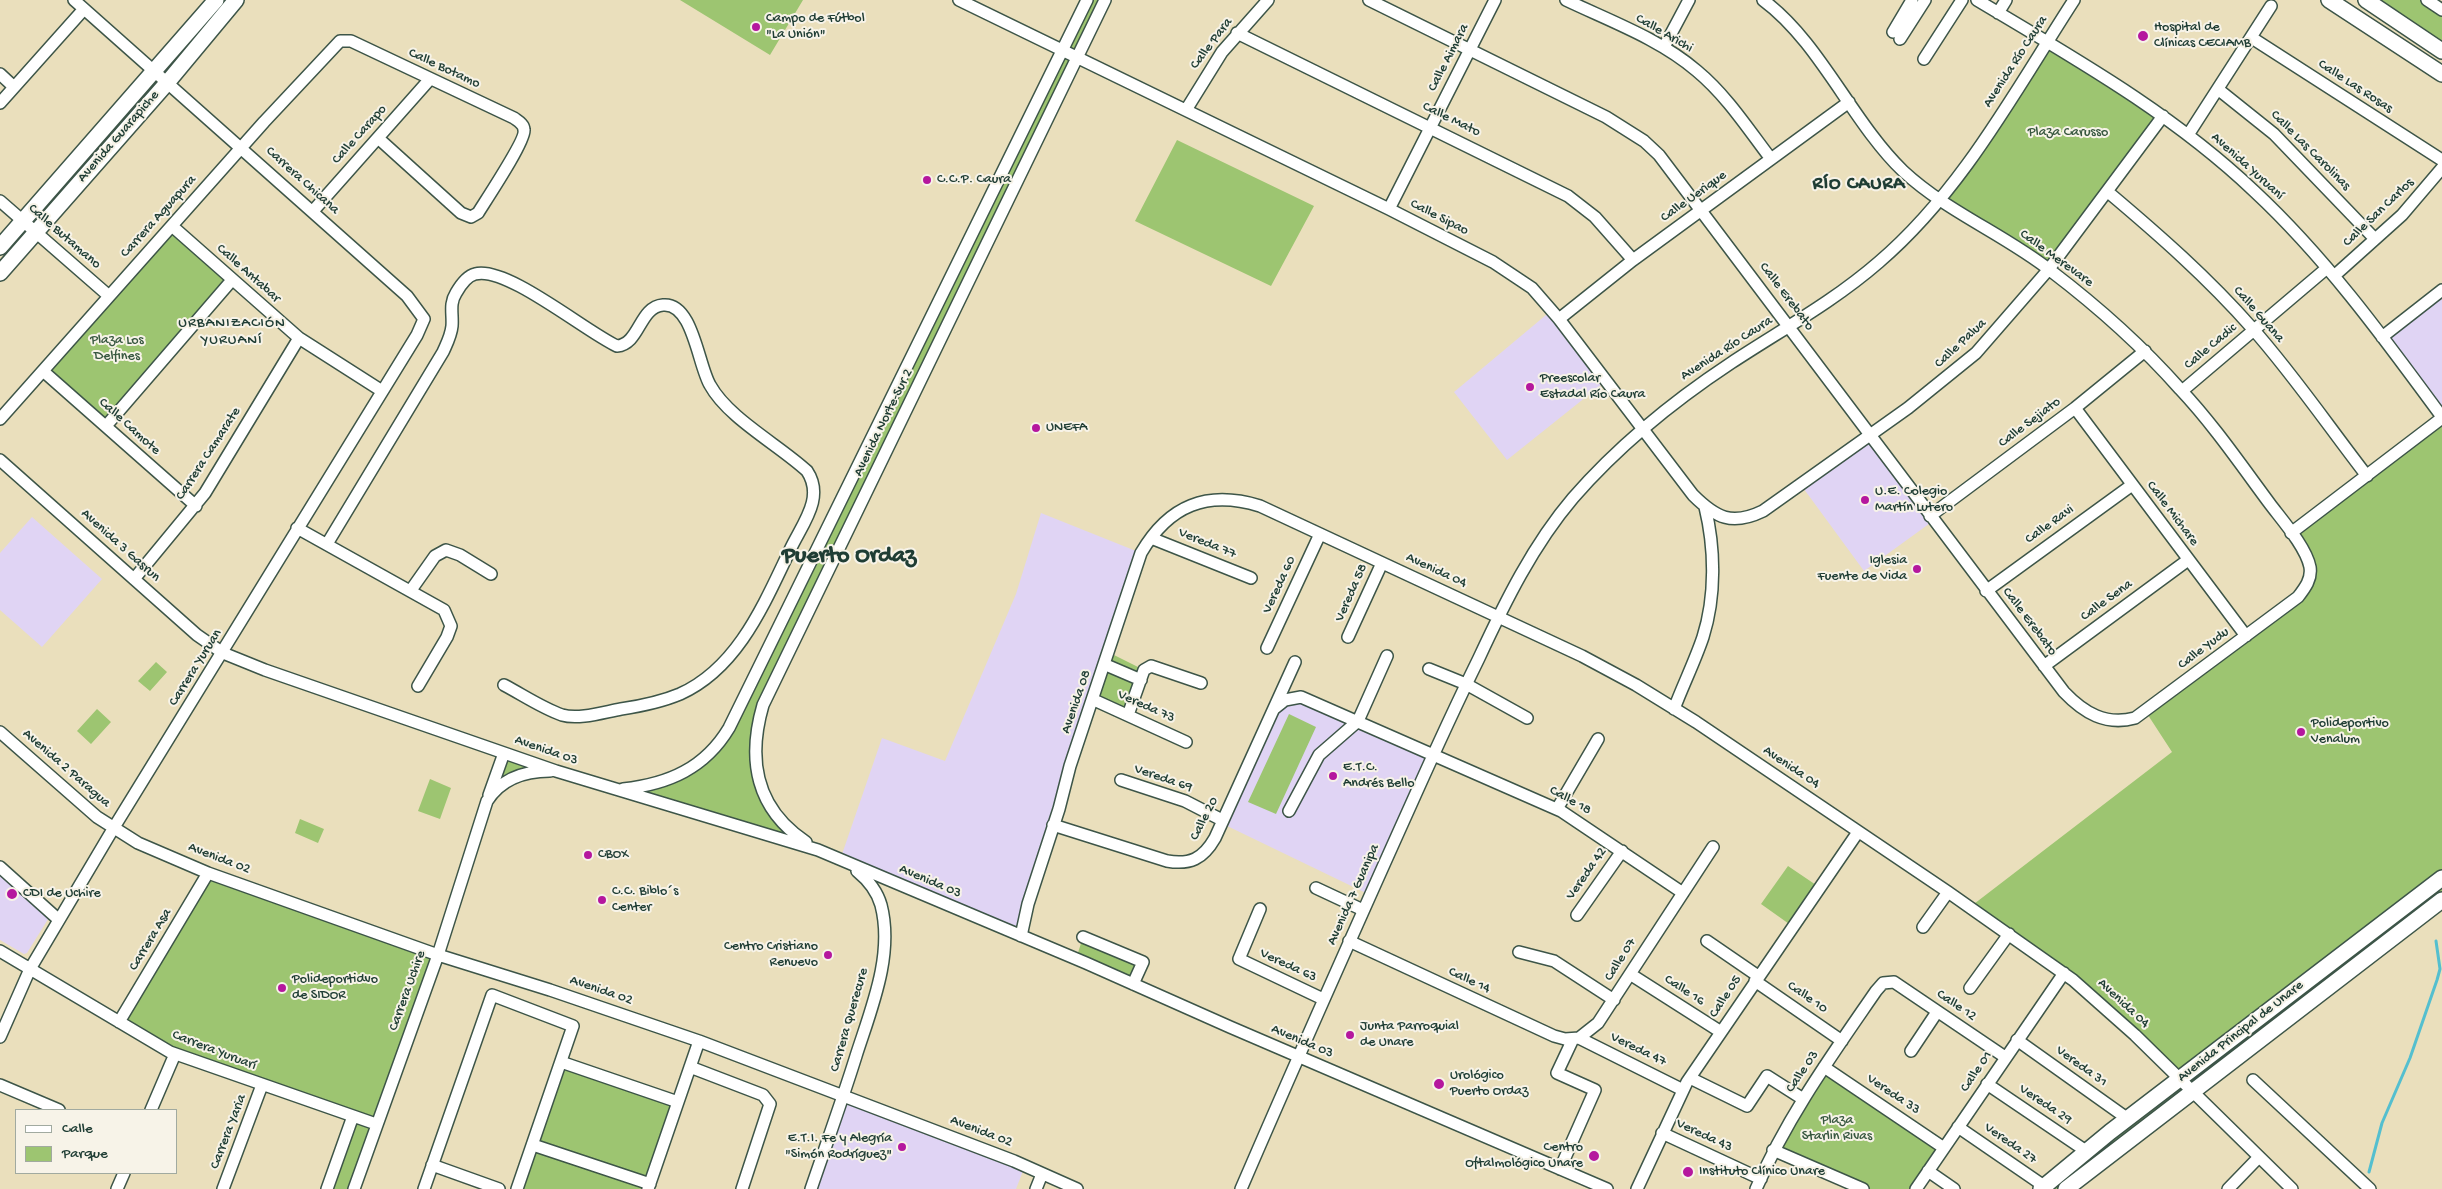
<!DOCTYPE html>
<meta charset="utf-8">
<style>
body{margin:0}
#map{position:relative;width:2442px;height:1189px;overflow:hidden;background:#eadfbc;font-family:"Gochi Hand",sans-serif}
canvas{display:block}
.legend{position:absolute;left:15px;top:1109px;width:162px;height:65px;box-sizing:border-box;background:#f7f3e8;border:1px solid #a1aaa0;margin:0;padding:6px 9px;list-style:none;font-size:15px;color:#1f3d34}
.legend li{display:flex;align-items:center;gap:10px;height:25px}
.legend b{width:25px;border:1px solid #a1aaa0}
</style>
<div id="map">
<canvas width="2442" height="1189"></canvas>
<ul class="legend">
<li><b style="height:6px;background:#fff"></b>Calle</li>
<li><b style="height:14px;background:#9dc571"></b>Parque</li>
</ul>
</div>
<script>
const ctx = document.querySelector('canvas').getContext('2d');
ctx.lineJoin = 'round';
function fillPath(path, color) {
  ctx.fillStyle = color;
  ctx.fill(path, 'evenodd');
}
function trace(path, color, width, dash) {
  ctx.strokeStyle = color;
  ctx.lineWidth = width;
  ctx.lineCap = dash ? 'butt' : 'round';
  ctx.setLineDash(dash || []);
  ctx.stroke(path);
}
function drawText(font, color, halo, rows, align = 'center') {
  ctx.font = font + ' "Gochi Hand",sans-serif';
  ctx.lineWidth = 4;
  ctx.setLineDash([]);
  ctx.textBaseline = 'middle';
  ctx.strokeStyle = halo;
  ctx.fillStyle = color;
  for (const [text, x, y, turn = 0] of rows) {
    ctx.save();
    ctx.translate(x, y);
    ctx.rotate((+turn || 0) * Math.PI / 180);
    ctx.textAlign = isNaN(turn) ? turn : align;
    if (halo) ctx.strokeText(text, 0, 0);
    ctx.fillText(text, 0, 0);
    ctx.restore();
  }
}
const built = new Path2D(`
 M2442,290V417L2382,337Z
 M1552,310L1606,381L1507,460L1454,392Z
 M1870,435L1933,521L1864,571L1801,485Z
 M1041,513L1141,553L1021,936L840,860L882,738L945,761L1016,594Z
 M32,517L102,579L42,647L0,610V553Z
 M1291,698L1433,754L1370,895L1221,823L1275,708Z
 M0,871L50,916L27,953L24,954L0,940Z
 M843,1096L1025,1166L1016,1189H811Z`);
const green = new Path2D(`
 M680,0H803L770,55Z
 M1087,0H1105L792,643L755,738L769,804L818,850L617,790L653,785L714,749Z
 M2366,0H2427L2442,10V51Z
 M2047,42L2163,116L2049,269L1939,200Z
 M1177,140L1314,206L1271,286L1135,221Z
 M172,226L232,280L106,426L43,371Z
 M2442,418V900L2066,1189H2041L2179,1080L2103,1005L1970,907L2172,752L2146,712L2286,607L2310,575L2291,533Z
 M1110,653L1144,670L1128,715L1094,700Z
 M156,662L167,672L150,691L138,681Z
 M97,709L111,722L91,744L77,731Z
 M1289,714L1316,727L1276,814L1248,802Z
 M504,753L556,771L500,786Z
 M430,779L451,788L440,819L418,811Z
 M300,819L324,829L318,843L295,833Z
 M1788,866L1819,887L1792,926L1761,904Z
 M208,873L437,953L354,1189H327L352,1117L183,1058L119,1022Z
 M1083,937L1143,962L1133,984L1076,959Z
 M561,1062L678,1102L648,1189H518Z
 M1824,1067L1944,1148L1916,1189H1863L1773,1150Z`);
const stream = new Path2D(`
 M2369,1172L2382,1123L2410,1058L2437,980L2440,969L2436,941`);
const street = new Path2D(`
 M959,0L1389,209L1493,262L1532,288L1559,319L1693,495C1716,518 1732,526 1763,511L1908,408L1976,353L2049,269L2163,116
 M1369,0L1606,117L1644,141L1659,155L2064,692C2084,713 2106,726 2135,718L2298,597C2305,588 2312,579 2310,567C2306,547 2282,520 2270,504C2241,465 2213,424 2180,389C2141,345 2097,306 2051,271C2004,234 1947,212 1903,171C1852,122 1820,42 1763,0
 M1566,0C1610,21 1660,39 1697,71C1727,96 1748,129 1771,159
 M1977,0C2074,58 2172,113 2254,191C2326,258 2384,338 2442,417
 M2427,0L2442,10
 M1998,13L2006,0
 M1893,32L1912,0
 M1237,33L1568,196L1595,217L1633,260
 M2252,38L2442,160
 M1900,39L1925,0
 M1664,47L1689,0
 M1924,59L1962,0
 M0,74L14,87
 M2219,90L2274,134L2375,239
 M0,103L84,9
 M1186,110L1222,52L1268,0
 M2188,135L2271,6
 M2108,192C2159,235 2208,278 2252,328C2293,374 2329,427 2367,476
 M0,201L109,296
 M1389,209L1495,0
 M313,211L430,79
 M172,226L299,338L382,391
 M2334,276L2402,215L2442,168
 M1559,319L1633,260L1849,102
 M2382,337L2442,290
 M43,371L196,506
 M2182,391L2327,268
 M2075,408L2246,636
 M0,419L264,122L340,41H351L514,118C518,121 524,124 524,130C526,140 486,200 478,213L471,217L461,213L378,138
 M106,426L232,280
 M0,460L197,635L223,653L265,670L556,771L818,850L1086,963L1230,1027L1607,1189
 M1930,516L2075,408L2145,351
 M297,528L444,610L451,626L447,637L418,686
 M2291,533L2442,418
 M1151,538L1251,578
 M327,544L443,352C447,343 451,336 452,326C453,314 449,304 456,293C460,286 467,276 475,274C506,265 586,332 617,346C640,344 639,307 663,305C693,302 698,365 710,385C728,418 779,445 807,471C825,498 802,524 790,550C764,604 738,668 680,694C661,702 641,706 621,709C604,712 579,720 562,715C542,708 523,695 504,685
 M134,579L205,493L299,338
 M411,590L435,556L446,550L460,555L491,574
 M1986,591L2132,485
 M1348,637L1382,563
 M1267,648L1320,534
 M1106,665L1141,680
 M2044,666L2188,560
 M1429,669L1466,684L1527,718
 M1094,700L1186,742
 M1275,708L1285,700L1301,697L1561,811L1683,893
 M1674,709C1683,685 1695,661 1703,637C1716,596 1715,548 1705,507
 M1128,715L1144,670L1151,666L1201,683
 M0,732L97,817L138,843L208,873L438,955L550,990L699,1041L1014,1161L1077,1189
 M1121,780L1185,801L1222,820
 M623,789C669,784 705,768 729,728L1087,0
 M489,795L504,753
 M1557,809L1598,739
 M1289,811L1319,755L1358,721L1387,656
 M1053,825L1167,861C1190,865 1203,859 1215,838L1295,662
 M806,842C756,809 747,760 763,705L1105,0
 M0,867L59,920
 M1316,888L1363,910
 M1260,909L1239,959L1323,999
 M1577,915L1622,851
 M1923,927L1948,892
 M1021,936L1028,904L1059,809L1070,766L1141,553C1169,505 1207,490 1260,506L1582,656L1636,685L1696,722L1948,892L2073,980L2135,1035L2292,1189
 M1083,937L1143,962L1133,984
 M1349,941L1554,1036L1565,1039L1579,1038L1598,1023L1713,847
 M1707,941L1758,976
 M0,951L170,1052L376,1124
 M1519,952L1554,961L1614,1000
 M1630,974L1721,1032
 M1755,981L1842,1041
 M1970,988L2009,934
 M119,1022L208,873
 M0,1037L30,969L113,829L417,335L424,319L407,296L74,0
 M1579,1038L1683,1090
 M2017,1040L2128,1119
 M1911,1051L1937,1012
 M561,1062L678,1102
 M690,1067L763,1095L770,1104L742,1189
 M1824,1067L1944,1148
 M1690,1078L1747,1106L1767,1076L1803,1099
 M2253,1080L2370,1189
 M1987,1084L2086,1151
 M0,1085L59,1110
 M151,1110L175,1054
 M1958,1127L2044,1186
 M1662,1133L1761,1179
 M533,1145L650,1184
 M1773,1150L1863,1189
 M432,1165L499,1189
 M1560,1169L1595,1090L1557,1073L1573,1039
 M1928,1171L1954,1189
 M117,1189L124,1173
 M223,1189L262,1085
 M327,1189L353,1116
 M354,1189L438,955L487,801C501,779 524,771 550,771
 M424,1189L492,995L573,1026L517,1189
 M648,1189L699,1041
 M811,1189C826,1145 842,1101 856,1056C871,1009 894,955 881,905C877,891 868,880 857,871
 M1036,1189L1042,1174
 M1241,1189C1297,1059 1355,929 1413,800C1434,753 1456,705 1479,658C1505,602 1533,545 1573,498C1620,444 1672,402 1731,363C1781,330 1833,302 1879,262C1962,191 2015,91 2074,0
 M1637,1189L1687,1082L1858,832
 M1756,1189C1787,1117 1832,1055 1876,991L1883,983L1894,982L2005,1057
 M1916,1189L2064,973
 M2228,1189L2259,1157`);
const secondary = new Path2D(`
 M2329,0L2442,74
 M2366,0L2442,51
 M0,247L216,0
 M0,273L167,83L236,0
 M2041,1189L2110,1132L2442,878
 M2066,1189L2442,900`);
const markers = [
 [756,27,5,"#b5179e"],
 [2143,36,6,"#b5179e"],
 [927,180,5,"#b5179e"],
 [1530,387,5,"#b5179e"],
 [1036,428,5,"#b5179e"],
 [1865,500,5,"#b5179e"],
 [1917,569,5,"#b5179e"],
 [2301,732,5,"#b5179e"],
 [1333,776,5,"#b5179e"],
 [588,855,5,"#b5179e"],
 [12,894,6,"#b5179e"],
 [602,900,5,"#b5179e"],
 [828,955,5,"#b5179e"],
 [282,988,5,"#b5179e"],
 [1350,1035,5,"#b5179e"],
 [1439,1084,6,"#b5179e"],
 [902,1147,5,"#b5179e"],
 [1594,1156,6,"#b5179e"],
 [1688,1172,6,"#b5179e"]
];
const poiNames = [
 ["Campo de Fútbol",766,19],
 ["\"La Unión\"",766,35],
 ["Hospital de",2154,28],
 ["Clínicas CECIAMB",2154,44],
 ["C.C.P. Caura",937,180],
 ["Preescolar",1540,379],
 ["Estadal Río Caura",1540,395],
 ["UNEFA",1046,428],
 ["U.E. Colegio",1875,492],
 ["Martín Lutero",1875,508],
 ["Iglesia",1907,561,"right"],
 ["Fuente de Vida",1907,577,"right"],
 ["Polideportivo",2311,724],
 ["Venalum",2311,740],
 ["E.T.C.",1343,768],
 ["Andrés Bello",1343,784],
 ["CBOX",598,855],
 ["C.C. Biblo´s",612,892],
 ["Center",612,908],
 ["CDI de Uchire",23,894],
 ["Centro Cristiano",818,947,"right"],
 ["Renuevo",818,963,"right"],
 ["Polideportidvo",292,980],
 ["de SIDOR",292,996],
 ["Junta Parroquial",1360,1027],
 ["de Unare",1360,1043],
 ["Urológico",1450,1076],
 ["Puerto Ordaz",1450,1092],
 ["E.T.I. Fe y Alegría",892,1139,"right"],
 ["\"Simón Rodríguez\"",892,1155,"right"],
 ["Centro",1583,1148,"right"],
 ["Oftalmológico Unare",1583,1164,"right"],
 ["Instituto Clínico Unare",1699,1172]
];
const streetNames = [
 ["Calle Arichi",1664,34,30],
 ["Calle Para",1212,44,-53],
 ["Calle Aimara",1449,58,-63],
 ["Avenida Río Caura",2016,62,-57],
 ["Calle Botamo",444,69,25],
 ["Calle Las Rosas",2355,87,33],
 ["Calle Mato",1451,120,26],
 ["Calle Carapo",360,135,-48],
 ["Avenida Guarapiche",119,137,-49],
 ["Calle Las Carolinas",2310,151,45],
 ["Avenida Yuruaní",2247,167,42],
 ["Carrera Chicana",302,181,42],
 ["Calle Uerique",1694,197,-36],
 ["Calle San Carlos",2379,213,-44],
 ["Carrera Aguapura",159,217,-48],
 ["Calle Sipao",1439,218,27],
 ["Calle Butamano",64,237,41],
 ["Calle Merevare",2056,259,36],
 ["Calle Antabar",248,274,42],
 ["Calle Erebato",1786,297,53],
 ["Calle Guana",2258,315,49],
 ["Calle Palua",1961,344,-43],
 ["Calle Cadic",2211,347,-40],
 ["Avenida Río Caura",1727,349,-33],
 ["Avenida Norte-Sur 2",884,423,-64],
 ["Calle Sejiato",2030,423,-37],
 ["Calle Camote",129,427,42],
 ["Carrera Camarate",209,454,-57],
 ["Calle Michare",2172,514,53],
 ["Calle Ravi",2050,525,-36],
 ["Vereda 77",1207,544,22],
 ["Avenida 3 Gasrun",120,546,42],
 ["Avenida 04",1436,571,25],
 ["Vereda 60",1280,585,-65],
 ["Vereda 58",1352,593,-66],
 ["Calle Sena",2107,601,-36],
 ["Calle Erebato",2029,622,53],
 ["Calle Yudu",2204,649,-37],
 ["Carrera Yuruan",196,668,-58],
 ["Avenida 08",1077,702,-71],
 ["Vereda 73",1146,707,24],
 ["Avenida 03",546,751,19],
 ["Avenida 04",1791,768,34],
 ["Avenida 2 Paragua",66,769,41],
 ["Vereda 69",1163,779,19],
 ["Calle 18",1570,801,29],
 ["Calle 20",1205,819,-63],
 ["Avenida 02",219,859,21],
 ["Vereda 42",1587,874,-55],
 ["Avenida 03",930,882,23],
 ["Avenida 7 Guanipa",1354,895,-66],
 ["Carrera Asa",151,940,-59],
 ["Calle 07",1621,960,-58],
 ["Vereda 63",1288,966,25],
 ["Calle 14",1469,981,25],
 ["Carrera Uchire",408,991,-70],
 ["Avenida 02",601,991,19],
 ["Calle 16",1684,991,33],
 ["Calle 05",1726,997,-57],
 ["Calle 10",1807,998,35],
 ["Avenida 04",2123,1004,43],
 ["Calle 12",1956,1006,34],
 ["Carrera Querecure",850,1020,-74],
 ["Avenida Principal de Unare",2241,1032,-38],
 ["Avenida 03",1302,1042,23],
 ["Vereda 47",1638,1050,26],
 ["Carrera Yuruarí",214,1051,21],
 ["Vereda 31",2081,1067,36],
 ["Calle 03",1803,1072,-56],
 ["Calle 01",1977,1072,-56],
 ["Vereda 33",1893,1095,34],
 ["Vereda 29",2045,1105,34],
 ["Carrera Yaria",229,1132,-69],
 ["Avenida 02",981,1132,21],
 ["Vereda 43",1704,1136,25],
 ["Vereda 27",2010,1144,35]
];
const parkNames = [
 ["Plaza Carusso",2068,133],
 ["Plaza Los",117,341],
 ["Delfines",117,357],
 ["Plaza",1837,1121],
 ["Starlin Rivas",1837,1137]
];
const neighbourhoodNames = [
 ["URBANIZACIÓN",232,324],
 ["YURUANÍ",232,341]
];
const districtNames = [
 ["RÍO CAURA",1859,185]
];
const townNames = [
 ["Puerto Ordaz",849,557]
];
fillPath(built, '#e0d4f4');
fillPath(green, '#9dc571');
trace(stream, '#54bfcf', 3);
trace(street, '#3d5548', 14);
trace(secondary, '#3d5548', 18);
trace(street, '#fff', 11);
trace(secondary, '#fff', 15);
for (const [x, y, r, color] of markers) {
  const dot = new Path2D();
  dot.arc(x, y, r, 0, 2 * Math.PI);
  ctx.fillStyle = color;
  ctx.fill(dot);
  trace(dot, '#f7f3e8', 2);
}
drawText('14px', '#1f3d34', '#f7f3e8', poiNames, 'left');
drawText('14px', '#1f3d34', '#f7f3e8', streetNames);
drawText('14px', '#385840', '#f7f3e8', parkNames);
ctx.letterSpacing = '1px';
drawText('15px', '#1f3d34', '#f7f3e8', neighbourhoodNames);
ctx.letterSpacing = '0px';
ctx.letterSpacing = '1px';
drawText('bold 19px', '#1f3d34', '#f7f3e8', districtNames);
ctx.letterSpacing = '0px';
drawText('bold 24px', '#1f3d34', '#f7f3e8', townNames);
</script>
